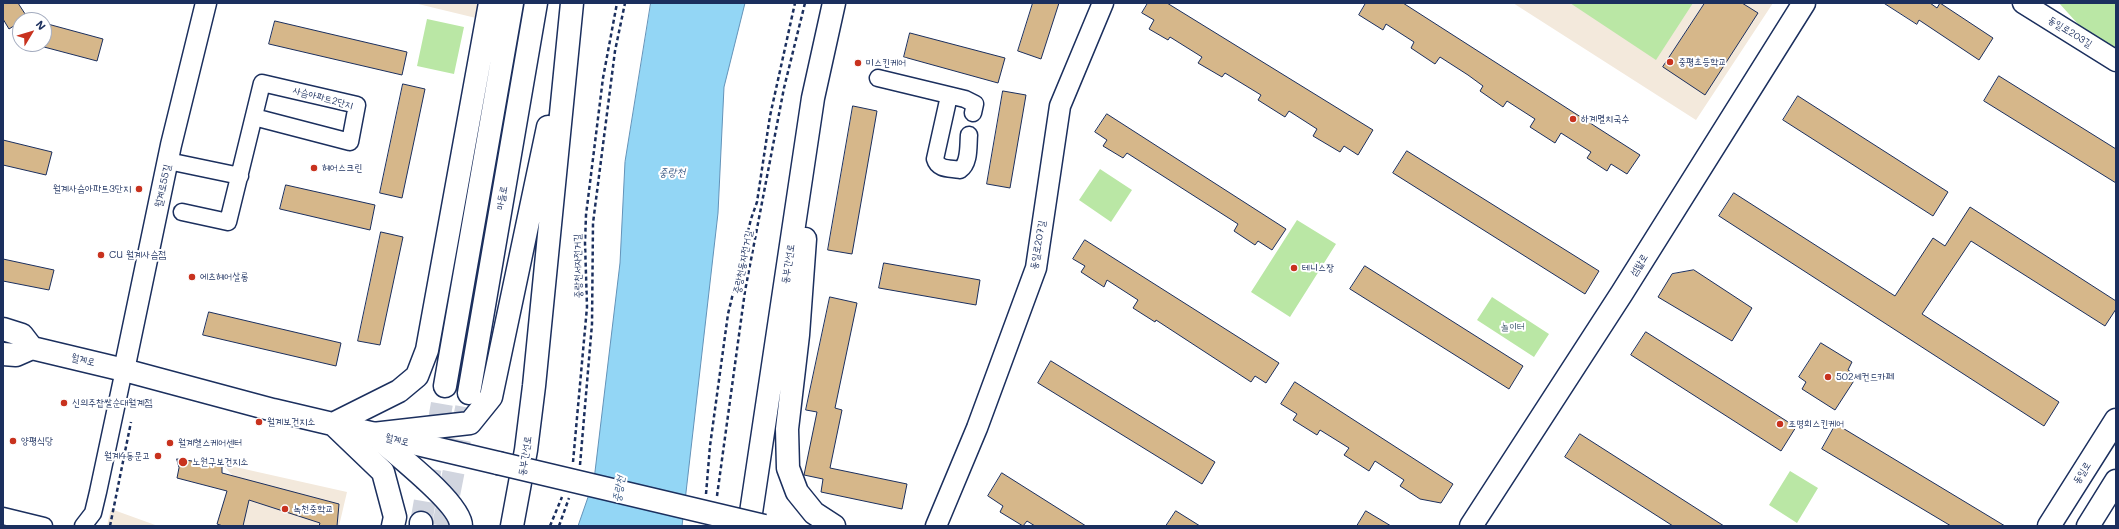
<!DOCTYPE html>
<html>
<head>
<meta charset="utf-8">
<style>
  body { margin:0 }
  #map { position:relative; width:2119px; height:529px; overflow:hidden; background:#fff; font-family:Mali,sans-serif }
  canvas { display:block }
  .frame { position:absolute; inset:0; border:4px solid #1b2f5e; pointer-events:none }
  .north { position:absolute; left:12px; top:12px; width:40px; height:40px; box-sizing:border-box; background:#fff; border:1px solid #a4acbf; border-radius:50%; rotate:52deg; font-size:11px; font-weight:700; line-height:16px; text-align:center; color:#1b2f5e }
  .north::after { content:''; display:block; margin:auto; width:14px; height:18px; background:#c8321e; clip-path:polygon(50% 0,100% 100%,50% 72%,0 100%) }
</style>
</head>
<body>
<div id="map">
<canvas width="2119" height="529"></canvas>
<div class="frame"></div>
<div class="north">N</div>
</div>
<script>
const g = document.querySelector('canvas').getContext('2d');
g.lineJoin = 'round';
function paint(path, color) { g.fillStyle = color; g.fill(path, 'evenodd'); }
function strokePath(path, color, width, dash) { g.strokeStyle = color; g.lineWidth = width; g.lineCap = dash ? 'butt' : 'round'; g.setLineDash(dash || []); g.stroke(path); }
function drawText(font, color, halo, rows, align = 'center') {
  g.font = font + ' Mali,"Poor Story",sans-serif'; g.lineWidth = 4; g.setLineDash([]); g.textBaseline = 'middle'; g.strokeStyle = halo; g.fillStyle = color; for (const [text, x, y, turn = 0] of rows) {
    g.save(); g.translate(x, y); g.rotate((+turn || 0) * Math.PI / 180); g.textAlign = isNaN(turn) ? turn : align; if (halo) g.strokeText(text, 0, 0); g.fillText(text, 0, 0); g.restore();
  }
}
paint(new Path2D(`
  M414 3H479L476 18Z
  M1513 3H1773L1696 120Z
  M222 464 347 492 339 526H225L232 475Z
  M111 509 158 526H107Z`), '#f3e9dc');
paint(new Path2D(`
  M1570 3H1693L1656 60Z
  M2059 3H2116V53L2086 33Z
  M427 19 464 27 454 74 417 66Z
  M1100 169 1132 190 1111 222 1079 200Z
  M1297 220 1336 244 1290 317 1251 292Z
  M1492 297 1549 334 1534 357 1477 320Z
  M1790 471 1818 488 1797 523 1769 505Z`), '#bae7a5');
const water = new Path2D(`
  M651 3H745L724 87 718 213 685 501 682 526H578L594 480 620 263 625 162Z`);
paint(water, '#93d6f5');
strokePath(water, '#6393b9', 1);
const building = new Path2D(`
  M3 3H18L29 20H20V22L9 29 3 19Z
  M1033 3H1059L1041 59 1018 51Z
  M1148 3H1167L1373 130 1358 155 1344 146 1340 152 1313 136 1317 129 1289 111 1285 117 1258 100 1261 95 1225 73 1222 77 1198 63 1202 57 1170 37 1168 40 1149 29 1154 20 1142 13Z
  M1366 3H1403L1640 155 1627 174 1611 164 1607 171 1587 158 1591 152 1561 133 1555 143 1530 127 1535 119 1507 101 1503 107 1480 91 1483 86 1468 75 1440 57 1435 64 1411 48 1414 42 1386 24 1383 30 1359 15Z
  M1705 3H1742L1758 13 1705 95 1663 67Z
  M1884 3H1930L1937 8 1940 3 1993 38 1979 60 1919 20 1917 24Z
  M275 21 407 52 402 75 269 44Z
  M44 23 103 39 97 61 44 47Z
  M910 33 1005 58 998 83 904 57Z
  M1999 76 2116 149V183L1984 101Z
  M403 84 425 89 402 198 380 193Z
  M1003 91 1026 95 1010 188 987 184Z
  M1798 96 1948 192 1933 216 1783 120Z
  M853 106 877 111 852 254 828 250Z
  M1107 114 1286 229 1272 250 1258 241 1255 245 1234 231 1238 224 1127 153 1123 158 1103 146 1107 140 1095 132Z
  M3 140 52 152 46 175 3 165Z
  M1407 151 1599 271 1585 294 1393 173Z
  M286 185 375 205 370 230 280 209Z
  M1734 193 1895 296 1933 238 1945 246 1970 207 2116 301V309L2105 326 1971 241 1922 314 2059 402 2044 426 1719 216Z
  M381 232 403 237 380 345 358 341Z
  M1085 240 1279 363 1266 383 1255 376 1251 382 1156 320 1155 322 1133 308 1138 300 1107 280 1104 287 1081 272 1085 266 1073 259Z
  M3 259 54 270 49 290 3 281Z
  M884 263 980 280 976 305 879 288Z
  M1365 266 1523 366 1509 389 1350 289Z
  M1694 270 1752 308 1732 341 1658 297 1672 274Z
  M830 297 857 303 835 408 842 410 830 468 907 484 902 509 821 492 823 479 804 475 817 412 806 410Z
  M209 312 341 343 336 366 203 335Z
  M1646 332 1796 427 1781 451 1631 355Z
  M1821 343 1852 362 1848 370 1857 376 1835 410 1802 389 1806 382 1799 377Z
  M1051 361 1215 462 1202 484 1038 383Z
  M1295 382 1453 484 1441 503 1420 499 1400 486 1404 480 1375 461 1369 471 1344 455 1349 448 1320 430 1317 435 1293 420 1297 414 1281 404Z
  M1836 424 2005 526H1951L1822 449Z
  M1580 434 1724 526H1673L1565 457Z
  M177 459 222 465V473L339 504 337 526H319L320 523 249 500 243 526H223L217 524 227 491 177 478 179 468Z
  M1002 473 1086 526H1035L1027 521 1023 526 1000 512 1003 506 988 496Z
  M1176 511 1200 526H1166Z
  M1366 511 1391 526H1357Z`);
paint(building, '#d6b78a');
strokePath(building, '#1b2f5e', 1);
strokePath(new Path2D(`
  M421 523 445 386
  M443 526 469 393`), '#d1d5df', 22, [22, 11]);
const minor = new Path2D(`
  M878 78 965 99 975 104 973 113
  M949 96 935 159C938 170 950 168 960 170 970 163 968 146 969 135
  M168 161 240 176
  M182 212 228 222 262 83 357 105 350 142 254 117
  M3 516 44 526
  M83 526 93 513 98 492 124 370`);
const tertiary = new Path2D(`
  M2023 3 2116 61
  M124 370 171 145 206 3
  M936 526 977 428 1036 268 1060 106 1103 3`);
const secondary = new Path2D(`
  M3 329 22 335 32 348
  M3 354 16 355 32 348 124 370 273 410 498 463
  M445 386 512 3
  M469 393 536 3
  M333 424 399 391 417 376 427 350 490 3
  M334 425 383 472 395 517 393 526
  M421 526V523
  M1471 526 1622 293 1804 3`);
const primary = new Path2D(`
  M2049 526 2116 420
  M2088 526 2116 481`);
const trunk = new Path2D(`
  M805 239 798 335 787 429 788 468 797 492 814 513 834 526
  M373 434 470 423 491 397 548 127
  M373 434C392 451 461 503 461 526
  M512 526 526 450 534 386 572 3
  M749 526 813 98 834 3`);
strokePath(minor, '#1b2f5e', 19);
strokePath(tertiary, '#1b2f5e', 23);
strokePath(secondary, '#1b2f5e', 25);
strokePath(primary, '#1b2f5e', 25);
strokePath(trunk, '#1b2f5e', 25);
strokePath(new Path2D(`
  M573 462 587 307 585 243 586 215 603 78 617 3
  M580 465 592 324 593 223 615 51 625 3
  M706 494 710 446 728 314 751 219 757 202 770 116 795 3
  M717 496 745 291 784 88 805 3
  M110 526 131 422
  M550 526 562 497
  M559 526 569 498`), '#1b2f5e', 2.5, [4, 3]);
strokePath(minor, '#fff', 16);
strokePath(tertiary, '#fff', 20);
strokePath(secondary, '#fff', 22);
strokePath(primary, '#fff', 22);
strokePath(trunk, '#fff', 22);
const secondaryBridge = new Path2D(`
  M498 463 764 526`);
strokePath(secondaryBridge, '#1b2f5e', 25, []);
strokePath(secondaryBridge, '#fff', 22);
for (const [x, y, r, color] of [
  [1670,62,4,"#c8321e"],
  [858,63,4,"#c8321e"],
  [1573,119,4,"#c8321e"],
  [314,168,4,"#c8321e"],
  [139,189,4,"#c8321e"],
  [101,255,4,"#c8321e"],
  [1294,268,4,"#c8321e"],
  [192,277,4,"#c8321e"],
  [1828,377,4,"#c8321e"],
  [64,403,4,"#c8321e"],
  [259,422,4,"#c8321e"],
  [1780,424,4,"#c8321e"],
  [13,441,4,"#c8321e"],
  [170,443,4,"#c8321e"],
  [158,456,4,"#c8321e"],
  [183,462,5,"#c8321e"],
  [285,509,4,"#c8321e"]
]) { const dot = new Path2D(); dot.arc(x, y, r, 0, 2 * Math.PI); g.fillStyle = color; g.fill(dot); strokePath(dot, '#fff', 1.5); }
drawText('10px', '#1b2f5e', '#fff', [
  ["동일로203길",2070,32,32],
  ["사슴아파트2단지",323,98,15],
  ["월계로55길",163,186,-78],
  ["마들로",502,198,-80],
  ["동일로207길",1038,245,-80],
  ["중랑천동자전거길",743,262,-79],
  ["동부간선로",788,264,-81],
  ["섬밭로",1639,265,-58],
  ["중랑천서자전거길",578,266,-91],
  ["월계로",83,360,13],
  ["월계로",397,440,13],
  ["동부간선로",525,456,-81],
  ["동일로",2082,473,-58]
]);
drawText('10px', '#1b2f5e', '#fff', [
  ["중평초등학교",1678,62],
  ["미스킨케어",866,63],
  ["하계멸치국수",1581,119],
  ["헤어스크린",322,168],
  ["월계사슴아파트3단지",131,189,"right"],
  ["CU 월계사슴점",109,255],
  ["테니스장",1302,268],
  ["에츠헤어살롱",200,277],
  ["502세컨드카페",1836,377],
  ["신의주찹쌀순대월계점",72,403],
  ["월계보건지소",267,422],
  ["조명희스킨케어",1788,424],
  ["양평식당",21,441],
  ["월계헬스케어센터",178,443],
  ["월계4동문고",150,456,"right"],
  ["노원구보건지소",192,462],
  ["녹천중학교",293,509]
], 'left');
drawText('10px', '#435d70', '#fff', [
  ["놀이터",1513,327]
]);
drawText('italic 11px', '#395984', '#fff', [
  ["중랑천",672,173],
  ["중랑천",619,489,-80]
]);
</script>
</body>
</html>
